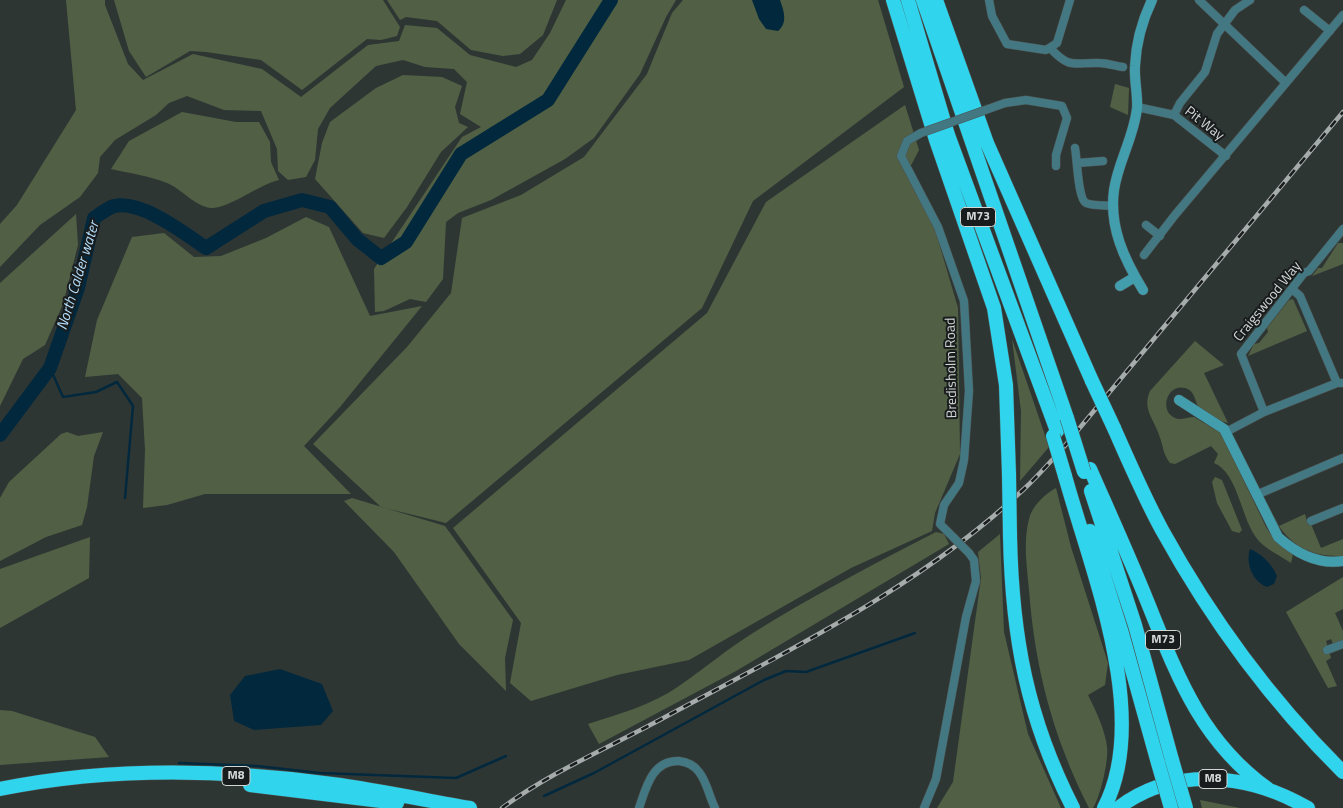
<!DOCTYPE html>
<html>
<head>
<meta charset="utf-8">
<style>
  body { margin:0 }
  canvas { display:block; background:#2e3634 }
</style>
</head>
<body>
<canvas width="1343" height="808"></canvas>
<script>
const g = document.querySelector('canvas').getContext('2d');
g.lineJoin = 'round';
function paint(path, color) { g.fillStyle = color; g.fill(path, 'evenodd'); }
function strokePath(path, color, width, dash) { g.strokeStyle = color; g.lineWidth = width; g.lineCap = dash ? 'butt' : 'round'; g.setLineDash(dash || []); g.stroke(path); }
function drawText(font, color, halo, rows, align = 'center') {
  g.font = font + ' "Titillium Web",sans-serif'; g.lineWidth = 4; g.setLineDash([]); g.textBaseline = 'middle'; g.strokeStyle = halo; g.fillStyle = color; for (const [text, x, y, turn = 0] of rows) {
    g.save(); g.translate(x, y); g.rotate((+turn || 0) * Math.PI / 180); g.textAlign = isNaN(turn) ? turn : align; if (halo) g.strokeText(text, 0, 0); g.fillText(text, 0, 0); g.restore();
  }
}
paint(new Path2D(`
  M66 0H105V5L128 64 143 80 193 54 262 69 301 97 368 45 399 41 405 25 437 28 470 55 516 67 532 60 550 33 566 0H676L666 17 640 74 594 138 565 159 491 200 458 213 446 222 443 279 426 302 410 299 384 311 375 312 374 269 462 137 481 127 460 114 467 82 454 69 425 67 403 60 376 66 330 108 318 129 315 160 306 177 288 180 278 171 277 149 261 111 224 110 187 96 169 103 156 115 115 140 100 157 98 173 80 197 40 225 0 267V224L17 205 76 110Z
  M114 0H383L400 27 397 36 381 40 367 39 302 90 261 60 206 52 190 51 146 77 129 51Z
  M387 0H557L543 35 520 54 503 56 471 50 437 21 406 17 400 20Z
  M683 0H878L904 87 753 201 702 308 446 523 381 507 313 444 407 347 451 293 462 218 521 195 584 157 647 74 672 13Z
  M403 75 442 77 462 86 455 107 459 123 468 127 441 152 407 207 384 238 363 233 315 179 322 143 330 122 376 88Z
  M1115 84 1129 88 1128 115 1110 107Z
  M905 105 919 150 907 173 934 226 958 308 960 454 935 513 932 531 851 568 689 660 617 675 531 701 510 683 521 623 453 528 707 313 766 202Z
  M182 112 236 122H259L270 142 271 162 279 180C260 184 228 209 211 208 194 206 182 189 167 183 150 176 129 173 111 169L129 141Z
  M76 214 78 245 63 304 45 345 23 359 0 406V283Z
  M306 217 329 227 370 316 422 306 340 407 304 446 351 494H205L167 505 143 508 145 450 142 398 118 374 85 377 97 320 132 237 164 233 194 257 221 256 266 238Z
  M1338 243H1343V264L1307 278 1312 276 1318 268H1322Z
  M1293 299 1307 331 1248 356 1254 344 1259 343 1268 332 1267 328 1289 300Z
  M1012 339 1049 447 1020 481 1021 411Z
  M1195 341 1224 365 1204 373 1228 423C1219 421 1203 414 1198 406 1194 399 1195 391 1185 388 1165 383 1158 416 1179 419 1185 419 1189 417 1194 417L1221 433 1266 527 1275 541 1293 554 1291 563C1281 556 1267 550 1259 541 1241 522 1239 473 1214 463L1218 454 1211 446 1175 464 1170 463C1162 452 1164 447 1159 435 1154 419 1142 409 1150 391Z
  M67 432 78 436 103 432 94 456 87 507 82 525 46 537 0 561V498L9 482 61 434Z
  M1215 477 1222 480 1242 530 1239 533 1232 531 1217 503 1212 482Z
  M1056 488 1071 547 1108 663 1105 685 1088 695C1096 711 1105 730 1107 747 1109 760 1100 798 1093 808H1089C1053 737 1035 669 1029 590 1027 567 1023 542 1029 519 1032 506 1045 494 1056 488Z
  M352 498 445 526 513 620 505 658 506 691 459 644 394 552 344 501Z
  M1267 503 1279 526 1305 514 1308 525 1311 524 1321 548 1343 539V556C1300 557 1285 539 1265 504Z
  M936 532 944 534 949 544 736 671 599 744 588 724C619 714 652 705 679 686 704 669 727 649 753 633 812 596 874 564 936 532Z
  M1000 534 1004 632 1028 734 1061 808H937L953 782 981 578 978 552Z
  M90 537 89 578 0 628V569Z
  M1343 577V609L1335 613 1343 631V640L1333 644 1331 639 1326 641 1331 658 1326 661 1337 686 1328 688 1286 612Z
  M0 710 12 711 95 737 109 757 0 765Z
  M1200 800 1240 808H1202Z`), '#516044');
paint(new Path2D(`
  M752 0H780C784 11 788 23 778 31L766 29 759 19Z
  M1250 549C1262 554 1272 564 1277 576L1274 584 1267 587C1253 582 1245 563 1250 549Z
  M280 669 322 684 333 711 321 725 254 730 234 721 230 695 245 676Z`), '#02283d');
strokePath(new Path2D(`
  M50 368 63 397 96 392 117 382 133 406 125 498
  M179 763 257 766 320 773 456 778 506 756
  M544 796 594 773 764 680 786 671 806 672 915 633`), '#02283d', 2.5);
strokePath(new Path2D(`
  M0 435 50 368 78 288 94 218C100 214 108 208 114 206 142 200 184 233 206 248L264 211 302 200 330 207 357 239 381 258 406 242 461 154 548 100 611 0`), '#02283d', 14);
const street = new Path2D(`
  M989 0 992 16 1007 44 1046 50 1057 43 1070 0
  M1199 0 1286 83
  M1304 10 1330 31
  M1051 49C1071 70 1074 62 1099 63 1107 63 1115 66 1123 67
  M1005 103 1026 100 1062 106 1067 118 1056 155V166
  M1137 107 1174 115 1226 156
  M1174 115 1180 103 1205 72 1217 34 1235 10 1250 0
  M921 133 907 141 901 156 938 227 964 301 969 391 964 460 959 483 944 505 940 524 954 538
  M1075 148C1077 158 1078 199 1086 203 1092 206 1106 205 1114 206
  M1078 163 1103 161
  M1146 225 1160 236
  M1144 255 1175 215 1343 15
  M1292 289 1300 296 1337 383
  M1264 412 1337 383H1343
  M1226 432 1264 412 1241 354 1304 273 1309 271 1343 229
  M1256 495 1343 458
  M1311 521 1343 508
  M1327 650 1343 644
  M639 808C646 788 652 760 679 761 687 762 694 765 699 772 707 782 709 796 715 808
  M924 808 936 779 966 617 976 581 974 560 969 553`);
const secondary = new Path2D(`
  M1120 286 1135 277
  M1143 290C1124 259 1109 227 1114 190 1118 162 1134 137 1137 108 1138 95 1134 80 1135 66 1136 43 1142 21 1152 0
  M1179 400 1224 429 1278 537C1296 553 1318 565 1343 561`);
const highway = new Path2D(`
  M893 0 936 140 994 308 1006 385 1009 475
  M908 0 948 135 1057 431
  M923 0 1067 418
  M936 0 987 143 1092 381
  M1114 428C1129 462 1144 497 1162 530 1211 619 1271 701 1343 772
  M1090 469C1108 510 1126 550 1143 591 1175 669 1197 738 1268 789
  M1065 476C1091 570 1152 716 1104 808
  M1091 491 1135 625 1172 760
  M1090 531 1121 630 1158 763
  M1010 536C1012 637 1027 718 1073 808
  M250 785 397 803
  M0 789C108 767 223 769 332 784 378 790 424 800 470 808
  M1118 808C1175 765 1249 774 1308 808`);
strokePath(street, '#4c5351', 9);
strokePath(secondary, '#4c5351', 11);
strokePath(highway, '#4c5351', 15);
strokePath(street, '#437882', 8);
strokePath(secondary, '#429dad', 10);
strokePath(highway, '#31d4ed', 14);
const rail = new Path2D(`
  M502 808C548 774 603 750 654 723 781 654 917 590 1024 489 1038 476 1050 462 1063 448L1343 112`);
strokePath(rail, '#a6acab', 4.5);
strokePath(rail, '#191c1c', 2.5, [8]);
const streetBridge = new Path2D(`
  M921 133 1005 103
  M954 538 969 553`);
const highwayBridge = new Path2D(`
  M1092 381 1114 428
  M1067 418 1084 472
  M1053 436 1065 476
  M1009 475 1010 536
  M1172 760 1186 808
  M1158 763 1171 808`);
strokePath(streetBridge, '#4c5351', 9, []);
strokePath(highwayBridge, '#4c5351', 15, []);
strokePath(streetBridge, '#437882', 8);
strokePath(highwayBridge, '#31d4ed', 14);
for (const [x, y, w] of [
  [978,217,35],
  [1163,640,35],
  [236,776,28],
  [1213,779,28]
]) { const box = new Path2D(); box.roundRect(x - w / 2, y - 9.5, w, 19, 4); g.fillStyle = '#191c1c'; g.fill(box); strokePath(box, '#d2d7d6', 1); }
drawText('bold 12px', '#d2d7d6', null, [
  ["M73",978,217],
  ["M73",1163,640],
  ["M8",236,776],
  ["M8",1213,779]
]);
drawText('14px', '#d2d7d6', '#191c1c', [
  ["Pit Way",1204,124,38],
  ["Craigswood Way",1268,302,-51],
  ["Bredisholm Road",952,368,-91]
]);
drawText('italic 15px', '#b2dcf9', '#191c1c', [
  ["North Calder water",79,276,-73]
]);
</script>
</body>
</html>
